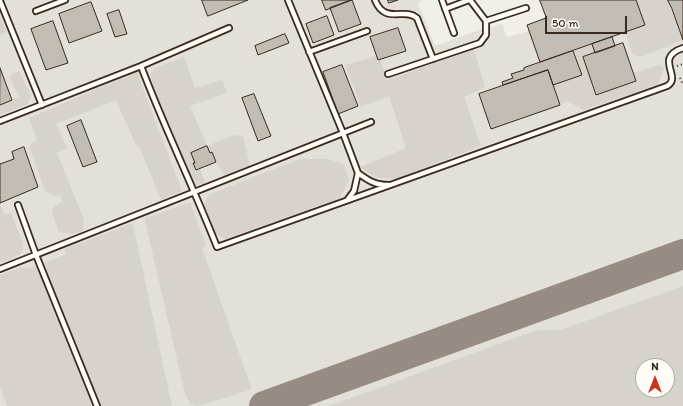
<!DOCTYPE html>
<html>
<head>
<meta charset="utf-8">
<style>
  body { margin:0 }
  #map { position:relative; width:683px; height:406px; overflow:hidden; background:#f1efea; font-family:Itim,sans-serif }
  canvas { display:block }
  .north { position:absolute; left:635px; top:358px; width:40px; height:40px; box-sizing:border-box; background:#fdfcf7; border:1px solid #afa8a0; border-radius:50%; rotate:0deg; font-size:11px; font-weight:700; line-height:16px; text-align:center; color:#3b2a1e }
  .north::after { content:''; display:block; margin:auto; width:14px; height:18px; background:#c8321e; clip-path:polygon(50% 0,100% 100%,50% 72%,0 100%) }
  .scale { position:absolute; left:545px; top:16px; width:82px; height:18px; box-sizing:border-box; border:2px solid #3b2a1e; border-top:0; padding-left:5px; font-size:12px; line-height:14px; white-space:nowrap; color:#3b2a1e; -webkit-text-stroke:3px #fdfcf7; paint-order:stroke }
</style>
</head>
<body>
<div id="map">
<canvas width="683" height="406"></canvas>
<div class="north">N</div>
<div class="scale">50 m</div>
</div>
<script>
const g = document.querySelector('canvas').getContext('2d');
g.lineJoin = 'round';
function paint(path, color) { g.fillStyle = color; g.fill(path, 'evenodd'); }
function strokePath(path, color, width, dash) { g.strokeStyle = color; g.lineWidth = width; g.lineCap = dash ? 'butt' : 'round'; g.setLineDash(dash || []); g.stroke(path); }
paint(new Path2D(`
  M0 0H423L418 3 435 46 473 32 502 24 507 37 529 31 527 25 546 18 540 0H683V406H0ZM643 366H667V390H643Z`), '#e3e0da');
paint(new Path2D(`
  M636 0H668L683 40 641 57 633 55 625 32 645 25Z
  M0 16 7 33 0 35Z
  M592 44 595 53 583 57 596 95 636 81 633 73 659 65 664 68 658 85 583 110 568 101 560 104 553 85 582 75 573 51Z
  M474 49 485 87 464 97 481 146 398 178C382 180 372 177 360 167L406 148 389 96 361 107 345 65 377 56 378 60H381L387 80Z
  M184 57 195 88 222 80 227 93 190 106 207 146 235 135 242 136 244 140 250 166 225 176 216 162 212 152 210 153 207 147 192 153 195 163 193 164 196 169 200 168 205 183 198 185 193 182 153 85 150 75 155 68Z
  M19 71 31 95 28 104 0 115V105L19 97 9 76Z
  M139 71 140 81 182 191 161 200 140 148 136 145 116 100 56 124 67 148 57 153 84 220 83 231 72 234 59 232 52 213 54 207 62 202 60 195 54 196 45 191 29 146 37 140 29 118Z
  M300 159H328L344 164 349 180 340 198 225 239 216 234 204 204 208 195Z
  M190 202 206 245 202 248 251 387 250 390 199 406C191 406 188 401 185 394L145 221V219L147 218Z
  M0 204 4 214 11 213 23 243V249L19 255 0 263Z
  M133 224 172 406H7L0 387V275L21 267 30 268 67 254 64 249 128 225Z
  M683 286V406H329L534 331 563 329ZM643 366H667V390H643Z`), '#d7d2cc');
strokePath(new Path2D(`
  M264 406 683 254`), '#968c84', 30);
const building = new Path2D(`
  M202 0H248L208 16Z
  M322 0H352L326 10Z
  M352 0 361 24 339 32 330 8Z
  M388 0H398L389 3Z
  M540 0H636L645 25 540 62 527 25 546 18Z
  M668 0H683V40L672 9Z
  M91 2 102 31 69 43 59 14Z
  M119 10 127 34 115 37 107 14Z
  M327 16 334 35 313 43 306 24Z
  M53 21 68 63 46 70 31 29Z
  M398 28 406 51 378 60 370 37Z
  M285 34 289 43 258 55 255 46Z
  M612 37 615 46 595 53 592 44Z
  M623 43 636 81 596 95 583 57Z
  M573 51 582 75 553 85 548 70 503 85 502 82 513 78 511 74 524 70V68Z
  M342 65 358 106 338 114 323 72Z
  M0 68 12 100 0 105Z
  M548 70 560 105 491 129 479 94Z
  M254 94 271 136 258 141 242 98Z
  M81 120 97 162 83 167 67 126Z
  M207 146 210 153 212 152 216 162 196 170 193 163H195L191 153Z
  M24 147 38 187 0 203V164L14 159 12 152Z`);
paint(building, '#c1bcb4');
strokePath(building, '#3b2a1e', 1);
const service = new Path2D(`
  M288 0 343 133 358 173
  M375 0C385 25 404 7 417 18L433 59
  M442 0 454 33
  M470 0 486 21 526 8
  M0 1 42 105
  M445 9 469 0
  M36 11 65 0
  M309 52 367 31
  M141 66C164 127 193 186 217 247L667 86C683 77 653 58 683 48
  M388 74 480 43 486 35V21
  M0 121 141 66 229 28
  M348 199 354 191 358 173C369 181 375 185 389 185
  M18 205 36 255 97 406
  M0 269 371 122`);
strokePath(service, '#3b2a1e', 8);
strokePath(new Path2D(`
  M677 66 683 64
  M680 78 683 85`), '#3b2a1e', 2, [1, 3]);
strokePath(service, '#fdfcf7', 4.5);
</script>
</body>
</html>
